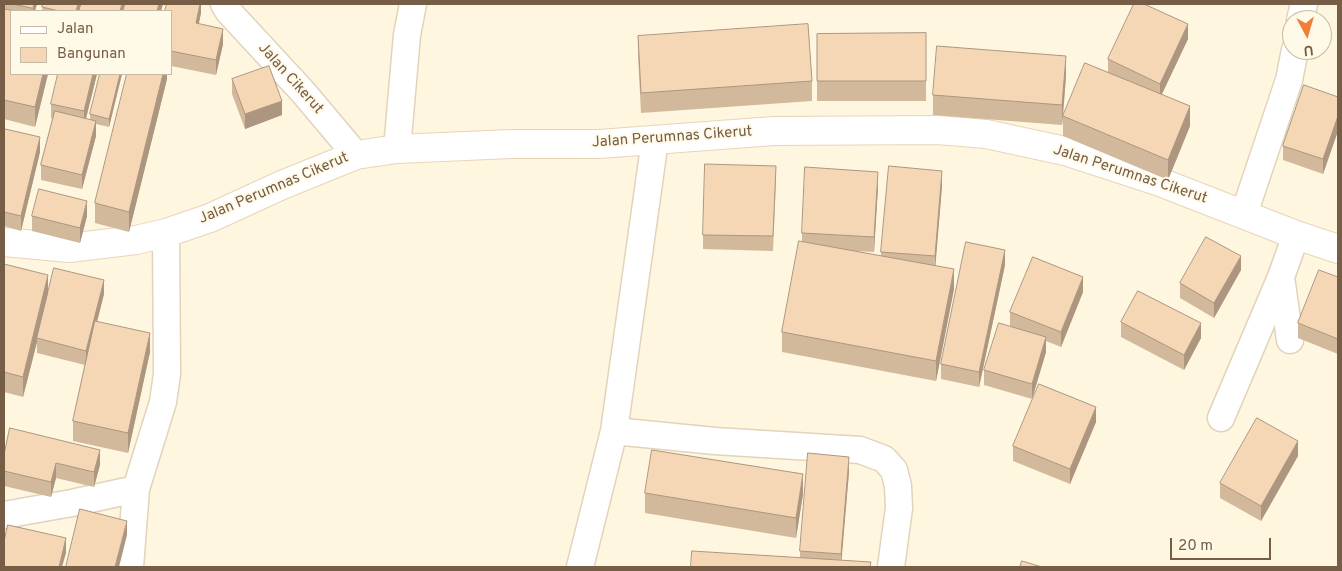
<!DOCTYPE html>
<html>
<head>
<meta charset="utf-8">
<style>
  body { margin:0 }
  #map { position:relative; width:1342px; height:571px; overflow:hidden; background:#fef6df; font-family:Overpass,sans-serif }
  canvas { display:block }
  .frame { position:absolute; inset:0; border:5px solid #765d45; pointer-events:none }
  .legend { position:absolute; left:10px; top:10px; width:162px; height:65px; box-sizing:border-box; background:#fff9e7; border:1px solid #c8bba6; margin:0; padding:6px 9px; list-style:none; font-size:15px; color:#765d45 }
  .legend li { display:flex; align-items:center; gap:10px; height:25px }
  .legend b { width:25px; border:1px solid #c8bba6 }
  .north { position:absolute; left:1282px; top:10px; width:50px; height:50px; box-sizing:border-box; background:#fff9e7; border:1px solid #c8bba6; border-radius:50%; rotate:174deg; font-size:14px; font-weight:700; line-height:20px; text-align:center; color:#765d45 }
  .north::after { content:''; display:block; margin:auto; width:18px; height:22px; background:#f27d3b; clip-path:polygon(50% 0,100% 100%,50% 72%,0 100%) }
  .scale { position:absolute; left:1170px; top:538px; width:101px; height:22px; box-sizing:border-box; border:2px solid #765d45; border-top:0; padding-left:6px; font-size:15px; line-height:18px; white-space:nowrap; color:#765d45; -webkit-text-stroke:4px #fff9e7; paint-order:stroke }
</style>
</head>
<body>
<div id="map">
<canvas width="1342" height="571"></canvas>
<div class="frame"></div>
<ul class="legend">
<li><b style="height:6px;background:#fff"></b>Jalan</li>
<li><b style="height:14px;background:#f5d7b5"></b>Bangunan</li>
</ul>
<div class="north">U</div>
<div class="scale">20 m</div>
</div>
<script>
const g = document.querySelector('canvas').getContext('2d');
g.lineJoin = 'round';
function strokePath(path, color, width, dash) { g.strokeStyle = color; g.lineWidth = width; g.lineCap = dash ? 'butt' : 'round'; g.setLineDash(dash || []); g.stroke(path); }
function paint(path, color) { g.fillStyle = color; g.fill(path, 'evenodd'); }
function drawText(font, color, halo, rows, align = 'center') {
  g.font = font + ' Overpass,sans-serif'; g.lineWidth = 4; g.setLineDash([]); g.textBaseline = 'middle'; g.strokeStyle = halo; g.fillStyle = color; for (const [text, x, y, turn = 0] of rows) {
    g.save(); g.translate(x, y); g.rotate((+turn || 0) * Math.PI / 180); g.textAlign = isNaN(turn) ? turn : align; if (halo) g.strokeText(text, 0, 0); g.fillText(text, 0, 0); g.restore();
  }
}
const street = new Path2D(`
  M224 4 229 12 303 92 356 155
  M1300 20 1304 4
  M397 149 407 35 413 4
  M1244 214 1289 80 1295 50
  M1290 340 1281 277 1296 235
  M1221 418 1281 277
  M614 431 715 441 860 450 884 459 894 470 898 486 899 508 891 567
  M4 515 72 503 136 489
  M130 567 136 489 163 402 167 374 166 233
  M580 567 614 431 655 140`);
const secondary = new Path2D(`
  M4 242 69 248 136 240 166 233 210 218 282 185 356 155 397 149 511 144H599L774 131 937 130 986 134 1065 151 1160 182 1296 235 1338 249`);
strokePath(street, '#e2d3bb', 29);
strokePath(secondary, '#e8d5b8', 30);
strokePath(street, '#fff', 26);
strokePath(secondary, '#fff', 28);
paint(new Path2D(`
  M4 4H37L35 11H11L48 74 35 127 4 119Z
  M43 4H163L161 11H42Z
  M201 4V13L198 24 223 44 216 75 171 66V11Z
  M926 33V101H817V34Z
  M638 36 812 81V101L641 113 638 56Z
  M1188 39 1162 94 1190 126 1168 180 1063 136V117L1062 125 933 115V95L1066 76 1063 116 1108 72V59Z
  M97 74 86 119H90V114L122 74 109 127 96 124V136L82 189 41 180V165L53 119 51 118V104Z
  M167 74V79L129 232 95 223V203Z
  M232 79 282 115 245 129 232 94Z
  M1338 97V131L1323 174 1283 160V146Z
  M4 135 40 152 21 231 4 226Z
  M776 180 773 251 703 249V235Z
  M942 186 935 266 954 289 936 381 782 352V332L802 241V233L878 187 874 252 855 251 881 256V252Z
  M32 216H87L80 243 32 231Z
  M4 264 48 292 104 294 97 322 150 352 128 453 73 441V421L85 365 37 353V342L23 397 4 392Z
  M1005 265 979 387 941 379V364Z
  M1241 270 1214 318 1180 298V283Z
  M1338 277V354L1298 338V323Z
  M1083 292 1061 347 1046 341V352L1032 399 984 385V370L1010 326V312Z
  M1121 322 1201 338 1184 370 1121 337Z
  M1096 422 1070 484 1013 461V446Z
  M4 455 100 465 94 487 56 478 51 497 4 486Z
  M1298 456 1261 521 1220 498V483Z
  M849 472 841 560 800 558V551Z
  M645 493 803 494 796 538 645 513Z`), '#d3b99c');
paint(new Path2D(`
  M34 4H37L35 11H33Z
  M78 4H82L80 11H76Z
  M122 4H125L124 11H120Z
  M159 4H163L161 11H157Z
  M200 4H201V13L196 38V23Z
  M1188 24V39L1160 98V84Z
  M223 29V44L216 75V60Z
  M1066 56V76L1062 125V105Z
  M43 74H48L35 127V107Z
  M93 74H97L84 126V111Z
  M120 74H122L109 127V119Z
  M163 74H167V79L129 232V212Z
  M282 101V115L245 129V114Z
  M1190 106V126L1168 180V160Z
  M1338 116V131L1323 174V159Z
  M96 121V136L82 189V175Z
  M40 137V152L21 231V216Z
  M942 171V186L935 271V256Z
  M878 172V187L874 252V237Z
  M87 201V216L80 243V228Z
  M1005 250V265L979 387V372Z
  M1241 256V270L1214 318V303Z
  M954 269V289L936 381V361Z
  M48 275V295L37 338V342L23 397V377Z
  M1083 277V292L1061 347V332Z
  M104 280V294L86 365V351Z
  M1201 323V338L1184 370V355Z
  M150 333V352L128 453V433Z
  M1046 337V352L1032 399V384Z
  M1096 407V422L1070 484V469Z
  M1298 441V456L1261 521V506Z
  M100 450V465L94 487V472Z
  M849 457V472L841 567V554Z
  M56 463V478L51 497V482Z
  M803 474V494L796 538V518Z
  M127 521V535L119 567H115Z
  M66 538V553L62 567H59Z`), '#ac967f');
const building = new Path2D(`
  M13 4H34L33 8Z
  M43 4H78L76 11H59L42 7Z
  M81 4H122L120 11H79Z
  M125 4H159L157 11H123Z
  M167 4H200L196 23 223 29 216 60 171 51V11H165Z
  M1134 4H1144L1188 24 1160 84 1108 59Z
  M4 9 15 11H11V74H43L35 107 4 100Z
  M808 24 812 81 641 93 638 36Z
  M926 33V81H817V34Z
  M937 46 1066 56 1062 105 933 95Z
  M1085 63 1190 106 1168 160 1063 116Z
  M269 66 282 101 245 114 232 79Z
  M58 74H93L84 111 51 104Z
  M100 74H120L109 119 90 114Z
  M127 74H163L129 212 95 203Z
  M1304 85 1338 97V116L1323 159 1283 146Z
  M55 111 96 121 82 175 41 165Z
  M5 129 40 137 21 216 4 212V135Z
  M705 164 776 166 773 236 703 235Z
  M889 166 942 171 935 256 881 252Z
  M805 167 878 172 874 237 802 233Z
  M39 189 87 201 80 228 32 216Z
  M1206 237 1241 256 1214 303 1180 283Z
  M799 241 954 269 936 361 782 332Z
  M966 242 1005 250 979 372 941 364Z
  M1033 257 1083 277 1061 332 1010 312Z
  M4 264 48 275 23 377 4 372Z
  M54 268 104 280 86 351 37 338Z
  M1319 270 1338 277V339L1298 323Z
  M1138 291 1201 323 1184 355 1121 322Z
  M95 321 150 333 128 433 73 421Z
  M999 323 1046 337 1032 384 984 370Z
  M1039 384 1096 407 1070 469 1013 446Z
  M1257 418 1298 441 1261 506 1220 483Z
  M10 428 100 450 94 472 56 463 51 482 4 471V455Z
  M652 450 803 474 796 518 645 493Z
  M808 453 849 457 841 554 800 551Z
  M80 509 127 521 115 567H66Z
  M8 525 66 538 59 567H4V542Z
  M692 551 871 562 870 567H691Z
  M1022 561 1042 567H1020Z`);
paint(building, '#f5d7b5');
strokePath(building, '#ac967f', 1);
drawText('15px', '#765d45', '#fff9e7', [
  ["Jalan Cikerut",290,79,48],
  ["Jalan Perumnas Cikerut",672,138,-4],
  ["Jalan Perumnas Cikerut",1130,175,18],
  ["Jalan Perumnas Cikerut",274,189,-23]
]);
</script>
</body>
</html>
